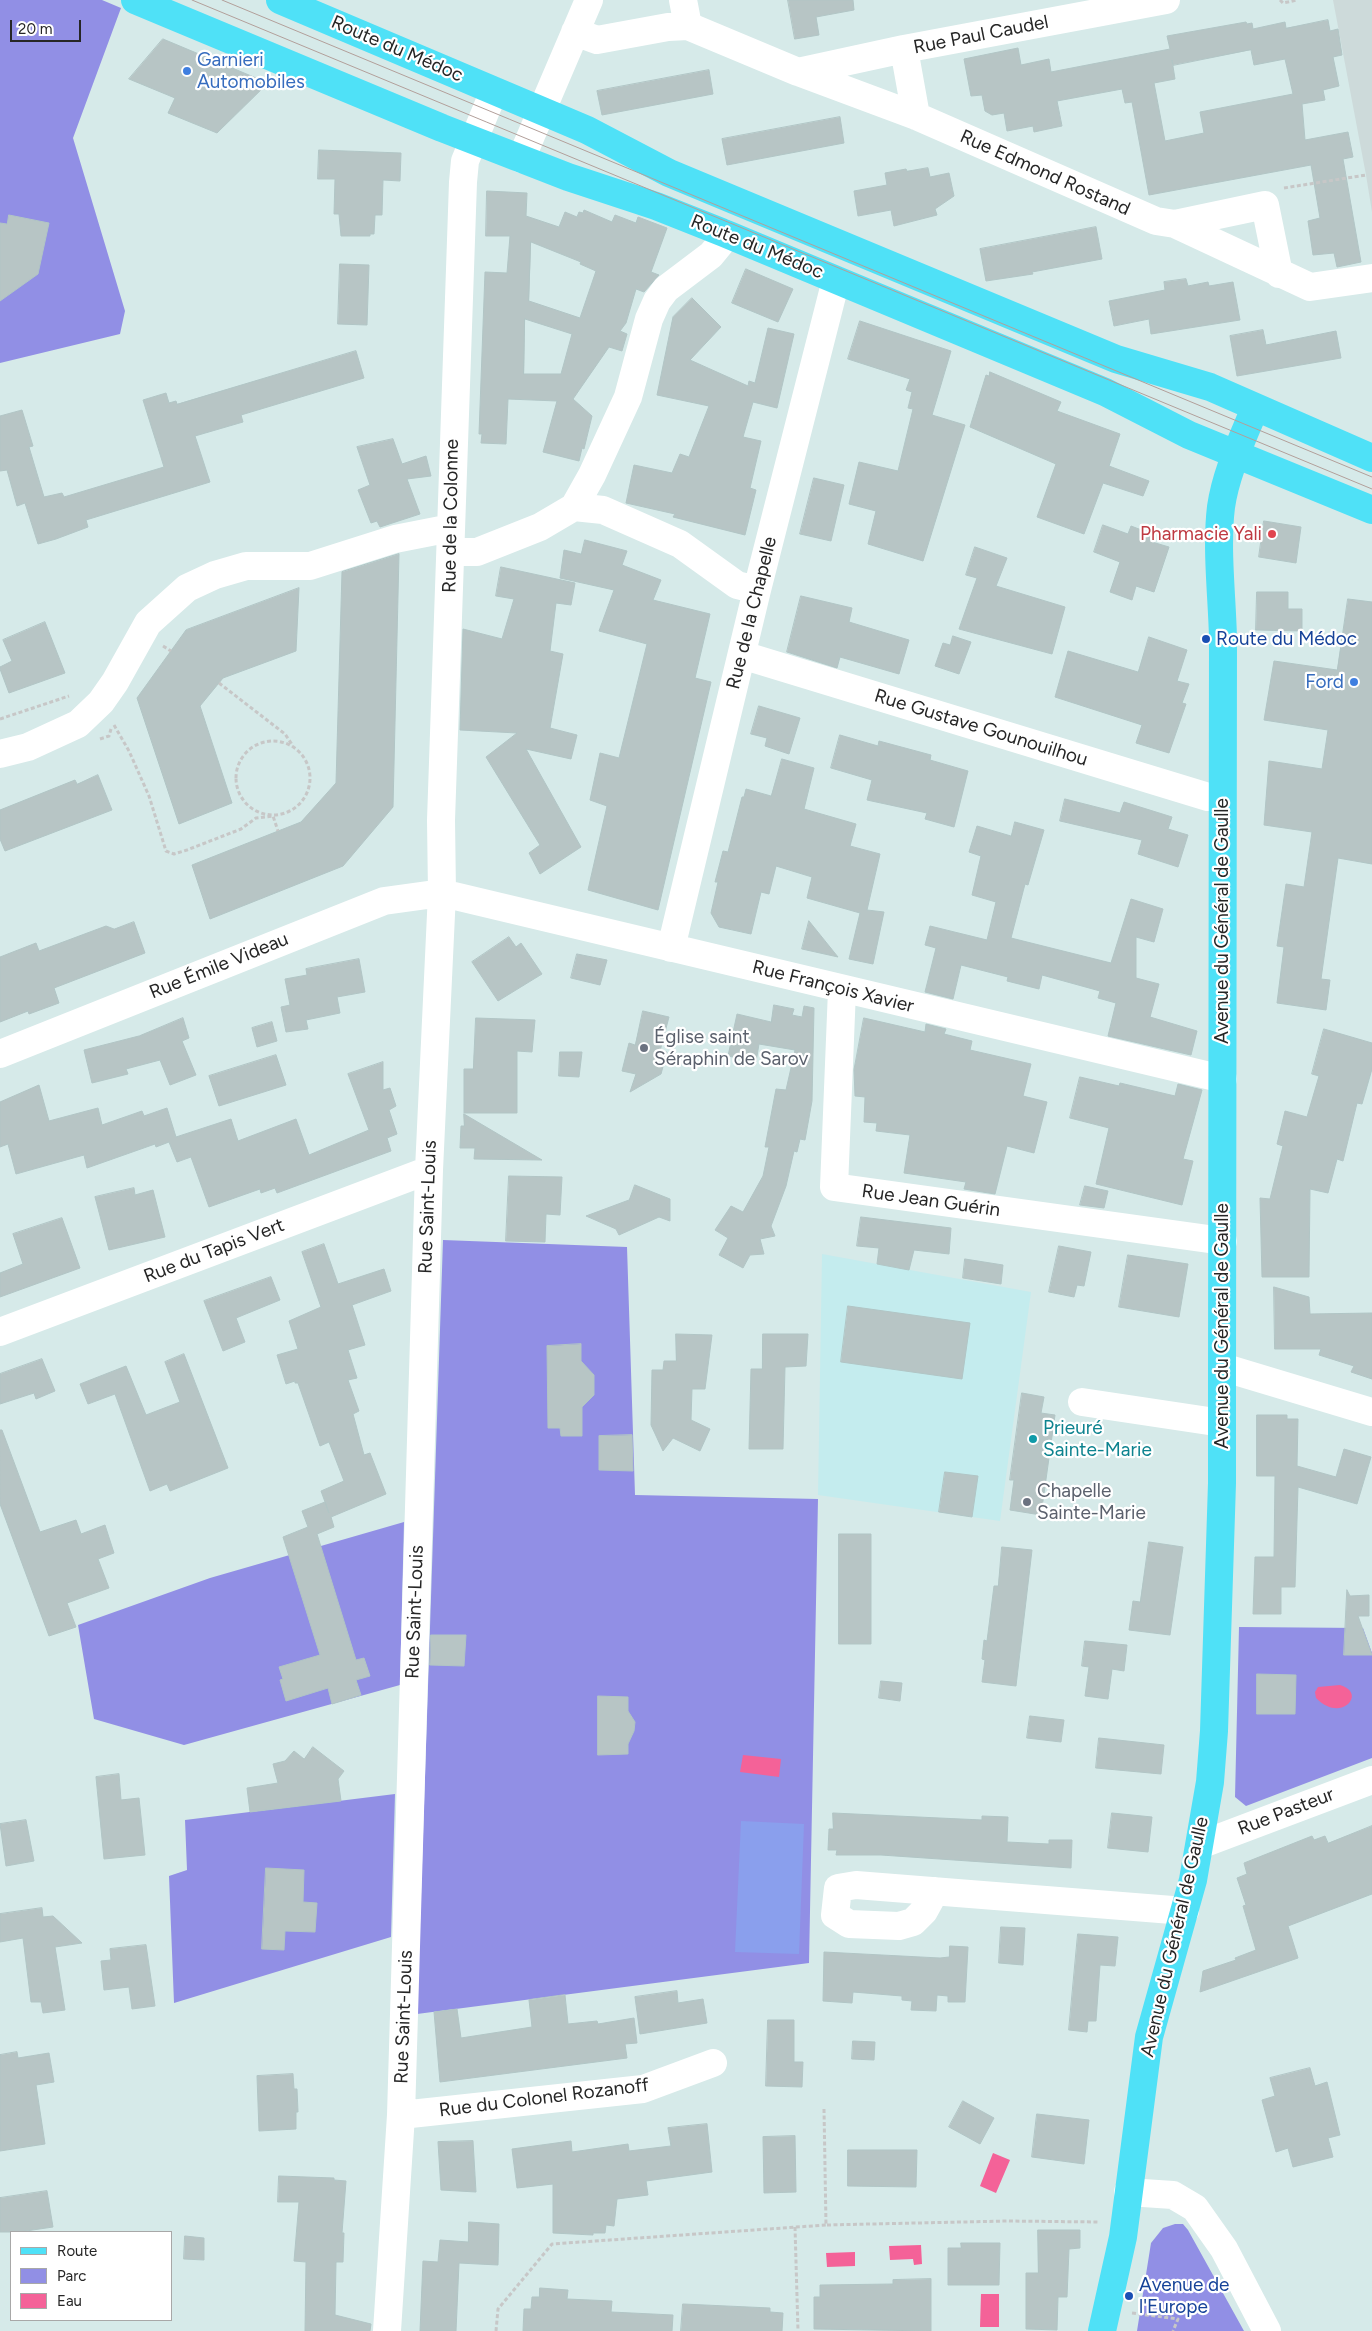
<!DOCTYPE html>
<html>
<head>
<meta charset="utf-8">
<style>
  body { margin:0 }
  #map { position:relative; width:1372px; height:2331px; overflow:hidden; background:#d6eae9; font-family:Figtree,sans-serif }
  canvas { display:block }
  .legend { position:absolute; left:10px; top:2231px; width:162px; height:90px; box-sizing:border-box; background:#fff; border:1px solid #a8a8a8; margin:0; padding:6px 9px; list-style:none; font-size:15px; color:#262626 }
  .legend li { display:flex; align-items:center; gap:10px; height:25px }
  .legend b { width:25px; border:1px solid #a8a8a8 }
  .scale { position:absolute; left:10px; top:20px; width:71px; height:22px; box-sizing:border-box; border:2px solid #262626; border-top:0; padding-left:6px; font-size:15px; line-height:18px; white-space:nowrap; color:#262626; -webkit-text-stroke:4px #fff; paint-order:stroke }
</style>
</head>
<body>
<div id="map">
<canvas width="1372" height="2331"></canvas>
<ul class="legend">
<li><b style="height:6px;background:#4fe1f7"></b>Route</li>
<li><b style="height:14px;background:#918fe5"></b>Parc</li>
<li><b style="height:14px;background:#f46298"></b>Eau</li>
</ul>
<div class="scale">20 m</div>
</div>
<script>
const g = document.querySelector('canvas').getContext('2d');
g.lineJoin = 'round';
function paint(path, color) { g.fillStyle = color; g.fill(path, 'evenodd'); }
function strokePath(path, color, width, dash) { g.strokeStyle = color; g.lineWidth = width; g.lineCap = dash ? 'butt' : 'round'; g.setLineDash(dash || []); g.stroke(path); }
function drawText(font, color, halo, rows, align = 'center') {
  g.font = font + ' Figtree,sans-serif'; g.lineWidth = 4.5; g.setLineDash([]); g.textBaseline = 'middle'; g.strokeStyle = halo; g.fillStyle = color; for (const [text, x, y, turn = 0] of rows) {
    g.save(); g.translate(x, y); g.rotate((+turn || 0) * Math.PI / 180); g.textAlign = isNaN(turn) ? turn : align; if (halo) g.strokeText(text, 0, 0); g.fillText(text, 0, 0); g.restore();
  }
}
paint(new Path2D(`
  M822 1254 1031 1292 1000 1521 818 1495Z`), '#c4ecee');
paint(new Path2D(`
  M0 0H102L121 8 73 138 125 311 120 334 0 363Z
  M443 1240 627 1247 635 1495 818 1499 809 1963 417 2014Z
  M404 1522 400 1685 184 1745 94 1719 78 1625 210 1578Z
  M1239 1627 1363 1628 1372 1653V1758L1246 1806 1235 1797Z
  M395 1794 391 1937 174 2003 169 1876 187 1870 185 1820Z
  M1175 2224H1183L1188 2230 1244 2331H1137L1151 2243 1163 2228Z`), '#918fe5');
paint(new Path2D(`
  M741 1821 804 1824 799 1954 735 1952Z`), '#8a9fed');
paint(new Path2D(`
  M1333 0H1372V212L1366 175Z`), '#cddada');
paint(new Path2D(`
  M1340 1685C1368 1693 1341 1724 1316 1698L1315 1692 1318 1687Z
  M743 1755 781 1759 779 1777 740 1772Z
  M993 2153 1010 2160 996 2193 980 2186Z
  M921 2245 922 2264 914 2265 913 2259 890 2260 889 2246Z
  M855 2252V2266L827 2267 826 2253Z
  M981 2294H999V2327H980Z`), '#f46298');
const building = new Path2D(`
  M788 0H853L854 10 816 17 819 35 795 39Z
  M1328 20 1330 31 1338 29 1342 55 1333 57 1339 86 1323 90 1325 100 1302 104 1305 140 1348 132 1353 157 1343 159 1361 262 1337 267 1334 253 1313 255 1308 221 1320 218 1311 165 1149 195 1132 102 1125 103 1122 89 1057 101 1062 126 1034 132 1033 126 1007 131 1004 113 992 115 985 111 982 95 971 96 964 59 1018 48 1021 65 1049 59 1051 72 1170 49 1167 36 1246 22 1247 24 1252 23 1253 29 1285 22 1286 28ZM1251 50 1254 65 1285 59 1293 94 1200 112 1204 133 1165 141 1154 83 1175 79 1172 60 1173 65Z
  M163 39 268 83 217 133 168 113 175 98 129 79Z
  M709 70 713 94 602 115 597 91Z
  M840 117 844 143 727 165 722 139Z
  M319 150 401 153 400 181 383 180 382 215H375L374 234H370V236H341L339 214H334L335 179H318Z
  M928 168 930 177 949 173 954 196 935 209 937 215 894 226 891 210 858 216 854 191 887 185 885 173 906 169 907 171Z
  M487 191 527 193 526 216 559 227 565 212 577 217 579 212 583 213 584 210 612 222 615 215 636 223 638 217 667 228 651 272 659 275 644 292 636 289 626 323 620 331 627 334 622 351 609 347 573 399 592 416 584 449 582 448 579 461 543 452 557 401 508 399 506 444 481 443 482 434H479L485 272 507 273 510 236H486ZM531 242 581 262 580 264 596 271 580 318 529 301ZM525 319 572 334 561 374H524Z
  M9 215 49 223 38 274 0 301V223L7 224Z
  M1096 227 1102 259 1032 272 1033 274 986 281 980 249Z
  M340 264 369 265 367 325 338 324Z
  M746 269 793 289 778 322 732 303Z
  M1186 279 1188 286 1208 282 1209 286 1233 282 1240 320 1151 334 1149 319 1114 326 1109 301 1165 290 1164 282Z
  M692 298 721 327 690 360 748 386 749 381 755 383 768 328 794 334 777 408 753 402 743 437 761 441 750 488 756 490 745 535 673 517 675 514 626 503 634 465 672 473 680 454 689 457 709 406 657 395 673 317Z
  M860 321 951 351 932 415 965 425 923 561 868 544 876 511 849 504 859 462 898 471 913 409 908 408 912 392 906 390 910 379 848 359Z
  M1263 330 1266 345 1336 331 1341 358 1237 376 1230 336Z
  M356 351 364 378 241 415 243 422 195 436 210 482 86 520 88 527 56 539 38 544 25 503 17 506 7 470 0 471V416L22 410 33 446 29 447 44 497 62 493 64 497 164 467 143 400 166 393 169 403 176 401 177 404Z
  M990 372 1061 402 1057 411 1120 434 1109 466 1149 481 1143 496 1103 483 1084 534 1037 517 1056 464 970 427 986 375 989 376Z
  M393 439 402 464 426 456 431 476 407 479 420 514 380 527 377 521 371 523 358 490 370 485 357 447Z
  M814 478 844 485 831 541 800 534Z
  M1264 521 1301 527 1296 563 1259 557Z
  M1103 525 1128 534 1131 526 1155 535 1152 542 1169 547 1154 592 1136 586 1132 600 1110 592 1120 562 1094 552Z
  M585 540 627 551 622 565 661 580 653 600 710 614 695 678 711 682 658 910 588 890 607 806 590 800 600 753 619 758 647 644 599 631 614 590 560 578 564 550 581 554Z
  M975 547 1007 558 996 586 1065 607 1052 654 959 629 977 578 966 575Z
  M399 554 393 807 343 866 210 919 192 865 301 822 336 783 342 572Z
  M501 567 575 583 571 605 556 603 550 651 563 654 550 728 577 735 571 759 526 749 581 847 540 874 529 853 540 845 486 757 517 733 460 730 463 629 502 639 514 599 496 596Z
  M299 588 296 651 223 678 200 706 232 803 179 824 137 698 186 630Z
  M1257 592H1288V609H1302V631L1256 630Z
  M801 596 852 608 849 622 909 640 899 674 840 657 837 668 787 652Z
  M1348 599 1372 602V864L1338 858 1321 979 1330 980 1326 1010 1277 1003 1284 947 1277 946 1286 884 1304 887 1312 832 1264 825 1269 761 1322 769 1328 730 1264 720 1274 661 1337 670Z
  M45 622 65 673 9 693 0 669V667L12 661 3 640Z
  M953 636 971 642 959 674 935 666 943 643 950 645Z
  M1149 637 1187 650 1177 681 1189 684 1182 703 1186 704 1169 753 1136 743 1142 725 1055 697 1068 651 1138 672Z
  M759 706 800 718 789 754 765 746 767 738 751 734Z
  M840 735 878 746 879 741 931 755 930 760 968 771 954 827 925 819 927 813 867 800 872 780 831 768Z
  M782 759 814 768 804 809 856 824 850 846 880 854 867 910 884 912 873 964 849 959 860 913 807 898 812 877 776 866 769 894 761 892 751 934 719 927 711 913 718 882H715L723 851 728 852 742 797H744L746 789 771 796Z
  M98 775 112 810 5 851 0 839V810L75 780 77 784Z
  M1065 799 1120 813 1124 802 1172 817 1168 829 1188 835 1178 867 1138 854 1142 840 1060 821Z
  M1015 822 1044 830 1028 885 1025 884 1011 938 1111 963 1131 899 1163 909 1154 942 1136 937V978L1159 984 1150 1017 1197 1031 1191 1055 1108 1036 1116 1003 1098 998 1100 991 1042 975 1039 989 1007 981 1008 977 961 965 953 999 925 992 936 948 925 945 930 926 987 940 996 902 972 895 981 856 969 852 977 826 1011 836Z
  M809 921 838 957 802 949Z
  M134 922 145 953 54 988 59 1003 29 1014 28 1011 0 1022V957L36 943 39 951 106 926 114 929Z
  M509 937 516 947 521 943 542 974 498 1001 472 962Z
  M577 954 607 960 600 985 571 978Z
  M359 959 365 992 337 997 340 1013 306 1020 308 1029 286 1032 281 1007 290 1005 285 979 307 975 306 969Z
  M774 1005 794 1009 792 1015 802 1017 804 1006 814 1008 812 1101 805 1140 800 1139 797 1152 794 1151 786 1186 771 1226 775 1236 760 1239 764 1254 750 1255 743 1268 719 1255 728 1238 715 1230 731 1206 743 1212 763 1176 769 1147H765L776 1089 786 1090 795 1050 759 1044 756 1062 728 1056 737 1014 771 1022Z
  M643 1011 669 1017 660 1051 667 1052 661 1074 630 1092 636 1074 622 1071 629 1043 635 1045Z
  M183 1018 189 1038 182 1041 196 1075 170 1085 160 1060 126 1069 128 1074 92 1083 84 1050 139 1036Z
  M476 1018 535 1020 532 1052 517 1051V1113H464V1069H473Z
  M864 1018 925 1032 926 1024 946 1029 944 1034 972 1041 970 1050 1031 1064 1023 1096 1047 1102 1034 1153 1007 1146 995 1194 964 1189 966 1182 904 1173 910 1135 876 1131 877 1123 864 1122 865 1097 855 1096 854 1070Z
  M272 1022 277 1041 257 1047 252 1028Z
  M1324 1029 1372 1043V1069L1362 1104 1357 1103 1343 1161 1337 1159 1328 1193 1310 1189 1309 1277H1262L1260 1198 1270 1199 1283 1146 1277 1144 1285 1111 1307 1117 1319 1076 1312 1074Z
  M560 1052H582L579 1077 559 1076Z
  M276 1055 286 1085 219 1106 209 1076Z
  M383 1062V1090L390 1088 396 1106 389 1110 397 1134 387 1138 391 1151 277 1193 275 1188 261 1193 260 1189 209 1207 191 1157 177 1162 169 1142 156 1147 155 1144 87 1168 84 1155 16 1174 8 1144 0 1147V1102L39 1085 49 1121 98 1108 102 1125 142 1111 144 1116 167 1108 176 1137 231 1119 238 1141 296 1119 309 1155 369 1130 348 1074Z
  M1080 1077 1119 1086 1120 1083 1175 1096 1178 1084 1202 1090 1183 1159 1193 1161 1182 1205 1096 1184 1109 1128 1070 1118Z
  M464 1114 542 1160 474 1159 475 1148H460L461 1126H464Z
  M509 1176 562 1177 560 1215 546 1214 545 1242 506 1241Z
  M635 1185 670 1199V1221L659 1217 619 1235 616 1229 586 1216 629 1200Z
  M1085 1186 1108 1191 1104 1208 1080 1205Z
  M134 1188 135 1195 153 1190 165 1237 109 1250 95 1197Z
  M861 1217 951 1228 949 1254 914 1250 909 1270 877 1264 879 1248 857 1246Z
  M62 1218 80 1268 0 1297V1273L23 1264 13 1234Z
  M324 1244 338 1284 384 1269 391 1291 352 1305 365 1345 348 1350 357 1378 348 1380 359 1411 353 1414 364 1455 370 1453 386 1494 331 1517 334 1527 317 1534 356 1660 364 1658 370 1676 356 1680 361 1695 332 1704 328 1688 286 1701 280 1680 283 1679 279 1667 320 1655 283 1537 308 1527 302 1511 325 1502 329 1513 321 1491 344 1481 329 1442 320 1446 298 1383H295V1381L286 1384 277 1355 298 1349 289 1321 321 1307 302 1252Z
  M1059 1246 1091 1252 1084 1286 1077 1285 1074 1297 1049 1292Z
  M1128 1255 1188 1264 1179 1317 1119 1307Z
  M965 1259 1003 1265 1001 1284 963 1278Z
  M271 1277 280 1300 236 1318 245 1342 223 1351 204 1301Z
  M1274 1287 1309 1297 1310 1314 1372 1313V1379L1351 1372 1354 1366 1319 1355 1321 1349H1275Z
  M848 1306 970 1323 962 1379 841 1362Z
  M676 1334 712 1335 705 1389H692L691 1420 710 1429 700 1451 673 1438 663 1451 651 1425 652 1370H663L664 1361H676Z
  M763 1334H808L806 1366 785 1367 783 1449H749L751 1369H762Z
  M581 1344V1361L594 1375V1395L582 1407V1436H561L560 1428H548L547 1346Z
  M184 1354 228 1468 170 1491 167 1484 150 1491 115 1394 88 1404 80 1384 126 1366 146 1415 180 1402 165 1362Z
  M42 1359 55 1391 36 1399 34 1393 0 1404V1374Z
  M1022 1393 1044 1397 1041 1413 1055 1415 1041 1515 1010 1510 1014 1480H1010Z
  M1257 1415H1287V1419H1298L1297 1466 1336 1477 1344 1449 1371 1457 1357 1504 1298 1487 1295 1587H1281V1614H1253L1255 1557H1274L1275 1476H1257Z
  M0 1430H2L40 1532 76 1520 81 1534 105 1525 114 1553 98 1559 109 1588 67 1603 76 1627 49 1636 0 1504Z
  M632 1435 633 1471 599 1470V1436Z
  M945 1472 978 1476 972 1517 939 1512Z
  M839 1534H871V1644H839Z
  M1149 1542 1183 1547 1170 1635 1129 1630 1133 1601 1140 1602Z
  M1002 1547 1032 1550 1016 1686 982 1682 985 1660 982 1659 984 1640 987 1641 994 1586H998Z
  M1347 1590 1350 1596 1369 1595V1616H1358L1372 1655H1344Z
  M431 1635H466L464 1666 430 1665Z
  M1085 1641 1127 1645 1124 1671 1112 1669 1108 1699 1085 1696 1089 1667 1082 1666Z
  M1257 1674 1296 1675 1295 1714H1257Z
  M881 1681 902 1683 900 1701 879 1698Z
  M598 1696 628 1697V1711L635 1722 634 1731 628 1744V1754L598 1755Z
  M1030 1716 1064 1720 1061 1742 1027 1738Z
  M1099 1738 1164 1745 1161 1774 1096 1768Z
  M313 1747 344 1771 338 1779 341 1801 250 1812 247 1788 278 1783 273 1764 285 1761 294 1751 304 1759Z
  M119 1774 121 1800 139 1798 145 1855 104 1859 96 1777Z
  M833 1813 982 1820V1816L1008 1817 1007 1842 1049 1844V1840H1072L1071 1868 881 1855H836L837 1850H828L829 1829H833Z
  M1112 1813 1152 1817 1148 1852 1108 1848Z
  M26 1820 34 1861 6 1866 0 1824Z
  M1372 1826V1894L1288 1926 1298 1958 1200 1992 1203 1971 1236 1960 1235 1958 1256 1950 1243 1906 1246 1905 1237 1878 1247 1874 1244 1863 1312 1836 1314 1840 1325 1836 1328 1843Z
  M266 1868 304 1870 303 1902 317 1903 315 1932 285 1931 284 1950 262 1949Z
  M42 1908 43 1917 53 1916 82 1943 55 1947 65 2010 43 2013 41 2002H31L23 1938 0 1942V1914Z
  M1001 1927 1025 1928 1023 1965 999 1963Z
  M1078 1934 1118 1937 1115 1966 1100 1965 1096 2021H1088L1087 2032 1069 2030Z
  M146 1945 155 2006 132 2009 129 1987 104 1990 101 1961 111 1960 110 1949Z
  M950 1946 968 1947 965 2002H948V1996L937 1995 936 2011 911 2010 912 2001 902 2000V1996L853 1992 852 2003 823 2001 824 1952 940 1958 949 1957Z
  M677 1991 678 2003 703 1999 707 2023 640 2034 635 1997Z
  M565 1995 568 2024 597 2021 598 2024 634 2018 637 2043 625 2044 627 2058 440 2082 434 2012 457 2009 461 2038 532 2027 529 2000Z
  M768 2020H794V2062H803L802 2087 766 2086Z
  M853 2041 875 2042 874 2060 852 2059Z
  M17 2052 18 2058 49 2053 54 2082 36 2085 45 2144 0 2151V2055Z
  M1310 2068 1315 2086 1327 2082 1340 2135 1328 2138 1333 2157 1293 2167 1288 2148 1276 2152 1262 2100 1275 2096 1270 2078Z
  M293 2074 294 2089H297L298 2112H296V2129L259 2131 257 2076Z
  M963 2101 994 2118 980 2144 949 2127Z
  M1037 2114 1089 2120 1084 2164 1032 2157Z
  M707 2124 712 2172 646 2181 648 2195 617 2199 614 2226 606 2225 605 2233H593V2235L553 2233V2184L517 2188 512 2149 571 2141 572 2152 628 2144 629 2151 671 2146 668 2128Z
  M795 2136 796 2192 764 2193 763 2137Z
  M473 2141 476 2192 441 2190 438 2142Z
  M848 2150H917L916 2187 848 2186Z
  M279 2176 334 2178V2180L346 2181 342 2233H344L343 2262H336L335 2315 371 2324 370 2331H305L306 2262 294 2261 299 2202H278Z
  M47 2191 53 2227 19 2232H0V2198Z
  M469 2222 499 2224 498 2265 459 2263 456 2331H420L423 2261 438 2262 440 2240 468 2242Z
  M1038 2230H1080V2248L1069 2249 1067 2297H1058L1057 2330 1026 2329V2273H1038Z
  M185 2236 204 2238V2260L184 2259Z
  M961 2243H1000L999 2285H948V2248H961Z
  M931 2279V2331L814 2329V2297H820V2285L893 2284V2280Z
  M540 2288 568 2290 567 2299 612 2301 611 2312 673 2315 672 2331H523L524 2309H531L532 2297H539Z
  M683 2304 770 2308V2312L783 2313 782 2331H681Z`);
paint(building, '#b7c5c5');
strokePath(building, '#b1c5c5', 1);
strokePath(new Path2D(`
  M1280 0 1283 3 1297 0
  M1284 188 1366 175
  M163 646 171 651
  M219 683 285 734 293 746
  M0 719 69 696
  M114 725 129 751 149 796 166 851 174 854 187 850 241 829 256 818 273 816 278 831
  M100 739 109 736 111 729
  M236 778a37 37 0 1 1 74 0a37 37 0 1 1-74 0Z
  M824 2109 826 2225 1008 2221 1099 2222
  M795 2227 798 2331
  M1132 2313 1178 2319 1173 2331
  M496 2331 498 2309 552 2244 826 2225`), '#c7c7c7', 3, [4, 2.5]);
strokePath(new Path2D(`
  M683 0 688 26
  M575 32 597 40 668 27 688 26 798 72 916 116 1156 221 1175 224 1310 287 1372 278
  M904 49 916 116
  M798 72 904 49 1166 0
  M521 159 589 0
  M1175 224 1265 205 1279 274
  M574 507 603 510 680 544 737 585 757 590
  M451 552H477L540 527 574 507 592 475 628 397 649 319 657 301 666 289 711 255 720 244 724 233
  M742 655 1208 797H1221
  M0 754 28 747 78 724 101 702 115 682 148 623 187 588 215 575 246 566H310L395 539 451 528
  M671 948 757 590 836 280
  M842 990 834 1187 1223 1241
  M0 1054 384 901 442 893 1223 1079
  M0 1332 429 1170
  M1222 1367 1372 1412
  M1082 1402 1222 1423
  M1200 1845 1372 1780
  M935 1891 924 1911 913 1922 899 1926 849 1924 835 1915 838 1888 856 1885 1185 1911
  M401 2115 643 2089 713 2063
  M1128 2192 1173 2195 1195 2208 1224 2249 1267 2331
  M387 2331 401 2115 429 1170 442 893 441 820 463 182 465 161 494 91`), '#fff', 28);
strokePath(new Path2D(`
  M135 0 442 128 568 177 656 206 724 233 1105 392 1189 435 1372 510
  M280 0 587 130 669 173 1116 359 1210 387 1372 458
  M1102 2331 1123 2237 1149 2037 1193 1880 1210 1782 1214 1731 1222 1483V1367L1223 638C1222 596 1216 548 1221 507 1226 472 1242 440 1255 408`), '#4fe1f7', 28);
strokePath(new Path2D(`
  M192 0 1372 489
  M222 0 1372 477`), '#b29f9a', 1);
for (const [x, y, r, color] of [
  [187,71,5,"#3f7fe0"],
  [1272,534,5,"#e0444e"],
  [1206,639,5,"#1a4fb4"],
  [1354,682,5,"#3f7fe0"],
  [644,1048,5,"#6b7280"],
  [1033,1439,5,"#0f9aa8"],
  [1027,1502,5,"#6b7280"],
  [1129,2296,5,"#1a4fb4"]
]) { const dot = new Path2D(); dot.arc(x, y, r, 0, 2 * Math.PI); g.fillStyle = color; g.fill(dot); strokePath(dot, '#fff', 2); }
drawText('19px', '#262626', '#fff', [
  ["Rue Paul Caudel",981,35,-11],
  ["Route du Médoc",397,49,23],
  ["Rue Edmond Rostand",1045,173,24],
  ["Route du Médoc",757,247,22],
  ["Rue de la Colonne",451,516,-89],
  ["Rue de la Chapelle",752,613,-76],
  ["Rue Gustave Gounouilhou",981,728,17],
  ["Avenue du Général de Gaulle",1222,921,-90],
  ["Rue Émile Videau",219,966,-22],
  ["Rue François Xavier",833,987,14],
  ["Rue Jean Guérin",931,1201,8],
  ["Rue Saint-Louis",428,1207,-88],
  ["Rue du Tapis Vert",214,1251,-21],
  ["Avenue du Général de Gaulle",1222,1326,-90],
  ["Rue Saint-Louis",415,1612,-88],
  ["Rue Pasteur",1286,1812,-21],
  ["Avenue du Général de Gaulle",1175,1937,-77],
  ["Rue Saint-Louis",404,2017,-88],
  ["Rue du Colonel Rozanoff",544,2098,-7]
]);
drawText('19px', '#366cbe', '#fff', [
  ["Garnieri",197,60],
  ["Automobiles",197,82],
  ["Ford",1344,682,"right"]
], 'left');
drawText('19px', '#be3a42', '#fff', [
  ["Pharmacie Yali",1262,534]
], 'right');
drawText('19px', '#164399', '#fff', [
  ["Route du Médoc",1216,639],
  ["Avenue de",1139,2285],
  ["l'Europe",1139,2307]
], 'left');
drawText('19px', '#5b616d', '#fff', [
  ["Église saint",654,1037],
  ["Séraphin de Sarov",654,1059],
  ["Chapelle",1037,1491],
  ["Sainte-Marie",1037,1513]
], 'left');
drawText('19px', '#0d838f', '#fff', [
  ["Prieuré",1043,1428],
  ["Sainte-Marie",1043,1450]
], 'left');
</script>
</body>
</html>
